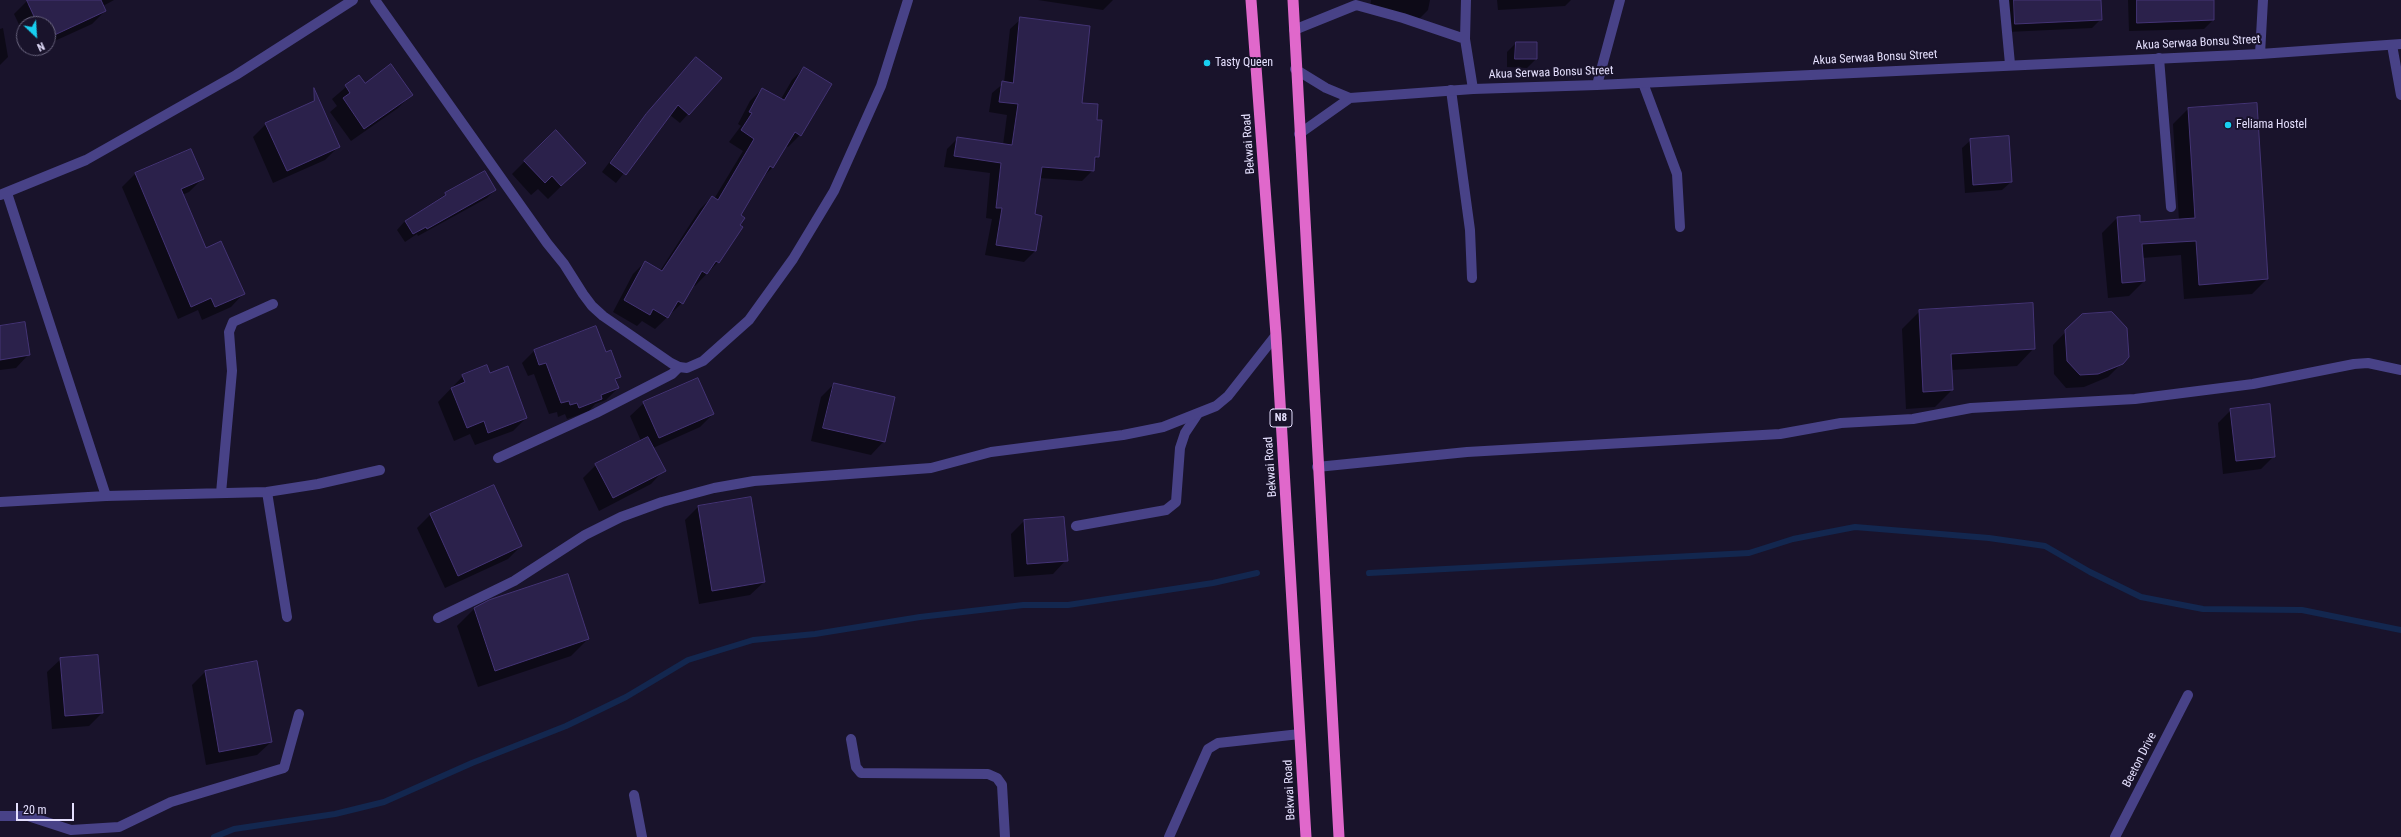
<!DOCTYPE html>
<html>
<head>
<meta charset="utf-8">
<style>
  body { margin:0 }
  #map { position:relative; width:2401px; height:837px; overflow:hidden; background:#19132b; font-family:"Roboto Condensed",sans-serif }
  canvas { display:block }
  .north { position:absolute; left:16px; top:16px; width:40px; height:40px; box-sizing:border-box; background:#19132b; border:1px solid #6a657f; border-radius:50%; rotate:155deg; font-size:11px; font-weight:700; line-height:16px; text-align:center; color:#e4dffd }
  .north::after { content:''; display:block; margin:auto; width:14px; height:18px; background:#18cff0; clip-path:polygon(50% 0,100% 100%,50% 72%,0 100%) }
  .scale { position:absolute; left:16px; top:803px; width:58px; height:18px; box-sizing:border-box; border:2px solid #e4dffd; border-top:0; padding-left:5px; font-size:12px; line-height:14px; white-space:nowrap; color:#e4dffd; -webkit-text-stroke:3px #19132b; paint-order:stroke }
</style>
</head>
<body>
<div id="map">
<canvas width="2401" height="837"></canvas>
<div class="north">N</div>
<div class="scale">20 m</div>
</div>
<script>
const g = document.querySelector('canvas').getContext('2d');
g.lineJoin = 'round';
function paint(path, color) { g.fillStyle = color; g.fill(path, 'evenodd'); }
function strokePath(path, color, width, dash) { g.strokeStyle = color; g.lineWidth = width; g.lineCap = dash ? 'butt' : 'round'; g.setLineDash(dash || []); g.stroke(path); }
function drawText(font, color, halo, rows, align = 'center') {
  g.font = font + ' "Roboto Condensed",sans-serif'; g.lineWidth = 4; g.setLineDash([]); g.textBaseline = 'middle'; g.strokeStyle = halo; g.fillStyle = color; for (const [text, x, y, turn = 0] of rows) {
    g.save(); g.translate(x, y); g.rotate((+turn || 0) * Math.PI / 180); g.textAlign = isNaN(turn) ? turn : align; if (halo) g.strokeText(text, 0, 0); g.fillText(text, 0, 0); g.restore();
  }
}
paint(new Path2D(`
  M114 0 103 6 105 11 92 24 48 44V24H39L30 5H28L37 24H24V35L14 14 28 0Z
  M1038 0H1113L1103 10Z
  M1371 0H1430L1428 10 1419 19 1370 12Z
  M1497 0H1571L1565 6 1498 10Z
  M2008 0H2100L2101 19 2092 28 2007 32Z
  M2128 0H2213V20L2204 29 2129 31Z
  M1021 19 1081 104 1096 121 1098 157 1093 162V170L1082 181 1039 178 1034 215 1041 216 1035 251 1024 262 985 255 992 219 986 218 990 173 944 167 947 149 958 138 1003 145 1007 115 989 112 992 93 1004 83 1010 29Z
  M3 28 8 57 0 65V29Z
  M1516 43 1536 59 1527 68 1507 67V52Z
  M30 48H40L32 52Z
  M688 67 720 78 680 123 670 115 616 183 602 172 638 124Z
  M804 68 831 85 800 135 788 147 785 146 773 167 763 177 740 216 718 262 695 286 693 284 682 303 655 329 642 321 637 326 613 312 633 274 645 262 660 271 700 209 712 197 714 199 743 151 729 142 741 126 738 124 750 101 762 89 781 99 792 80Z
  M359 76 365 84 411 95 398 108 351 141 330 112 337 106 332 99Z
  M2188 109 2267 279 2252 294 2184 299 2181 255 2142 258 2144 281 2129 296 2108 298 2102 233 2117 218 2139 223 2179 220 2173 124Z
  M266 124 338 147 325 160 273 183 253 137Z
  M1971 140 2011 182 2002 190 1965 193 1962 148Z
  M525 161 585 163 548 199 538 189 531 195 512 174Z
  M135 174 202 179 189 192 182 195 205 249 244 293 231 307 202 320 198 310 178 319 122 187Z
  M495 190 487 198 418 236 417 234 405 242 397 230 405 221 446 194Z
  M1920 311 2034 348 2017 366 1951 370 1952 390 1935 407 1906 409 1902 329Z
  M2082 315 2122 363 2108 377 2084 387 2066 388 2054 374 2053 345Z
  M0 327 29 354 16 368 0 370Z
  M596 328 605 353 620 376 615 381 618 388 606 400 595 404 589 411 567 419 565 414 558 417 557 412 549 414 534 374 528 376 522 363 534 351Z
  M489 375 526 418 513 431 475 445 470 434 454 441 438 402 463 376Z
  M834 384 884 441 871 455 811 441 821 397Z
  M644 403 713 414 700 427 653 448 664 470 651 484 599 511 583 478 596 465 641 441 630 416Z
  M2231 410 2274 456 2261 469 2223 474 2218 423Z
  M493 486 521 546 508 559 445 588 417 528 430 515Z
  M698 507 764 582 750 595 699 604 685 520Z
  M1024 521 1066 560 1053 574 1014 577 1011 534Z
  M475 608 588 639 571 656 478 687 457 626Z
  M61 659 102 713 89 726 52 729 47 672Z
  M256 663 271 742 257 755 206 765 192 685 205 672Z`), '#0007');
strokePath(new Path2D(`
  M1369 573 1749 553 1793 539 1855 527 1989 538 2045 546 2090 572 2141 597 2203 609 2302 610 2401 630
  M214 837 234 829 335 814 384 802 472 763 566 726 626 697 688 660 753 640 815 634 920 617 1023 605H1068L1213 583 1257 573`), '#13274f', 6);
const building = new Path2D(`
  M27 0H101L106 11 48 38V24H38Z
  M2014 0H2101L2102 20 2015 24Z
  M2137 0H2214V20L2137 23Z
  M1020 17 1090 26 1082 103 1098 104 1097 120H1102L1099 157H1095L1094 171 1042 167 1035 214 1042 216 1036 251 996 245 1002 208H996L1001 163 954 156 957 137 1012 145 1018 104 999 102 1002 81 1013 83Z
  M1516 42H1537V59H1515Z
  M696 57 722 78 689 115 678 105 626 175 610 163 646 114Z
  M391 64 413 95 364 129 343 98 350 93 345 85 359 75 365 83Z
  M804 67 832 84 801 136 795 132 773 168 770 166 741 215 745 218 740 225 743 227 719 263 716 261 707 274 702 271 683 304 678 301 668 318 653 309 650 315 624 300 645 261 662 271 712 196 718 200 754 139 741 130 752 113 749 112 762 88 784 100Z
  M314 88 340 147 287 171 265 123 314 101Z
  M2257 103 2268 279 2199 285 2196 241 2142 244 2145 281 2122 283 2117 217 2140 215V222L2195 218 2188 108Z
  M556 130 586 163 561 186 552 176 545 183 524 161Z
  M2009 136 2012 182 1973 185 1970 139Z
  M191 149 204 179 181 189 206 248 221 241 245 294 215 307 211 298 191 307 135 173Z
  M485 171 496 190 427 229 426 227 413 234 405 221 446 195 445 193Z
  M2033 303 2035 349 1951 354 1953 390 1923 392 1919 310Z
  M2112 312 2127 328 2129 357 2123 364 2098 374 2080 375 2067 361 2065 330 2082 314Z
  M25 322 30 355 0 360V326Z
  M596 326 606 352 611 350 621 377 615 379 619 388 601 395 602 399 579 408 577 403 570 405 569 401 561 403 546 363 539 365 534 350Z
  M487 365 490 373 508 366 527 418 488 433 484 421 467 428 451 388 465 382 462 375Z
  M698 378 714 414 659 438 643 402Z
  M834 383 895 397 885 442 823 428Z
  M2270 404 2275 457 2236 461 2230 409Z
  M648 437 666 471 613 498 595 464Z
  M494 485 522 546 458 576 430 514Z
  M751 497 765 582 712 591 698 506Z
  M1064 517 1068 561 1027 564 1024 520Z
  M568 574 589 639 495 671 474 608 489 600Z
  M98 655 103 713 65 716 60 658Z
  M257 661 272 742 219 752 205 671Z`);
paint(building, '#2b214b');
strokePath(building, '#443475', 1);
strokePath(new Path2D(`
  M2004 0 2010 64
  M1294 30 1356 5 1403 18 1465 39 1473 89
  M1465 39 1466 0
  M2392 45 2401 95
  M2159 58 2171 207
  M1643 83 1677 174 1680 227
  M1451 90 1470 230 1472 278
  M498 458 596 413 672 374 679 367
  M1076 526 1166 510 1176 502 1180 448 1185 433 1197 415
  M634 795 642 837`), '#484287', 10);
strokePath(new Path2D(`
  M375 0 547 243 564 264 583 294 592 306 603 316 671 363 679 367 687 368 703 361 749 320 793 259 834 191 881 86 908 0
  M2260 54 2263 0
  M1295 69 1326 88 1350 98 1473 89 1597 85 2260 54 2401 44
  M1597 85 1620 0
  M1299 134 1350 98
  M7 193 106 496
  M0 195 86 160 236 75 353 0
  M1317 467 1467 452 1780 434 1841 423 1913 419 1971 408 2135 399 2253 384 2354 364 2368 363 2401 370
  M267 492 287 617
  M221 493 232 371 229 332 233 322 273 304
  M0 502 106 496 267 492 318 484 380 470
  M438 618 514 581 585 535 621 517 662 502 714 488 754 481 931 468 991 452 1123 435 1163 427 1216 406 1228 396 1276 335
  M851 739 856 767 861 773 988 774 997 778 1002 785 1005 837
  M0 816H28L71 830 119 827 171 802 284 768 299 714
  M1169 837 1208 749 1218 743 1300 734
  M2115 837 2188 695`), '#484287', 10);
strokePath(new Path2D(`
  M1251 0 1276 335 1306 837
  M1293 0 1339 837`), '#e068cb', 11);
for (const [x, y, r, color] of [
  [1207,63,4,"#18cff0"],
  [2228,125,4,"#18cff0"]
]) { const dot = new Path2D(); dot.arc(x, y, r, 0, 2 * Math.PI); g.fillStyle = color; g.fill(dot); strokePath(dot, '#19132b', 1.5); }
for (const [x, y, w] of [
  [1281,418,22]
]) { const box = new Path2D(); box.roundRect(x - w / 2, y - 9, w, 18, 3); g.fillStyle = '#19132b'; g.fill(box); strokePath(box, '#e4dffd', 1); }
drawText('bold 11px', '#e4dffd', null, [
  ["N8",1281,418]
]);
drawText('12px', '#e4dffd', '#19132b', [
  ["Akua Serwaa Bonsu Street",2198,43,-3],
  ["Akua Serwaa Bonsu Street",1875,58,-3],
  ["Akua Serwaa Bonsu Street",1551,73,-2],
  ["Bekwai Road",1249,144,-94],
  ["Bekwai Road",1271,467,-94],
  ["Beeton Drive",2140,760,-63],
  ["Bekwai Road",1290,790,-93]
]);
drawText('12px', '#e4dffd', '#19132b', [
  ["Tasty Queen",1215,63],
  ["Feliama Hostel",2236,125]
], 'left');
</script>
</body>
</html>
